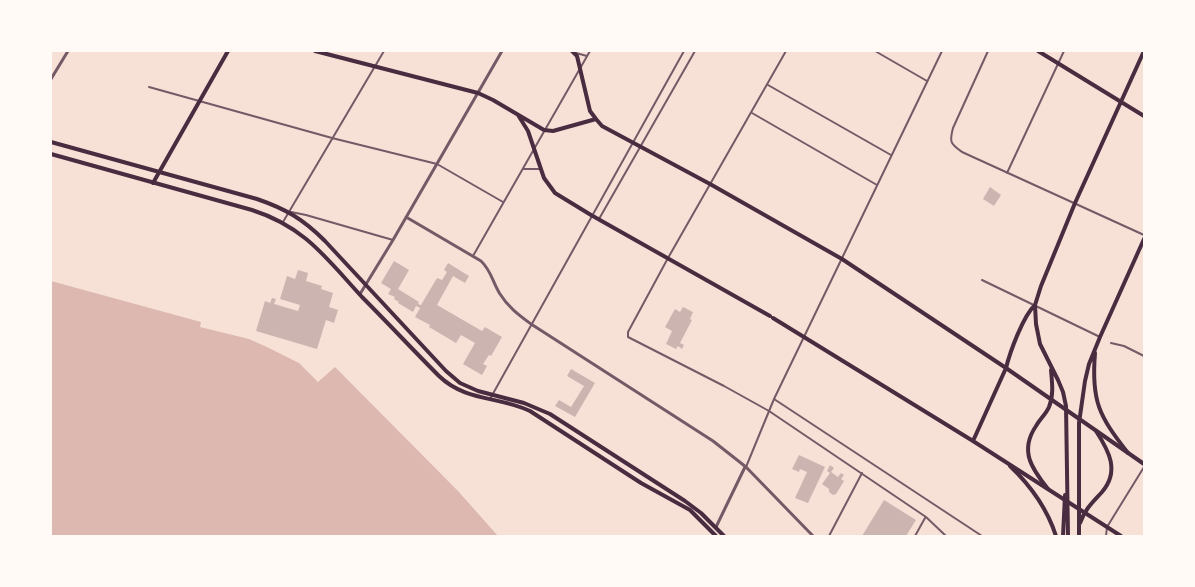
<!DOCTYPE html>
<html>
<head>
<meta charset="utf-8">
<style>
  body { margin:0 }
  #map { position:relative; width:1195px; height:587px; overflow:hidden; background:#f7e1d7; font-family:Quicksand,sans-serif }
  canvas { display:block }
  .frame { position:absolute; inset:0; border:52px solid #fffaf5; pointer-events:none }
</style>
</head>
<body>
<div id="map">
<canvas width="1195" height="587"></canvas>
<div class="frame"></div>
</div>
<script>
const g = document.querySelector('canvas').getContext('2d');
g.lineJoin = 'round';
function paint(path, color) { g.fillStyle = color; g.fill(path, 'evenodd'); }
function strokePath(path, color, width, dash) { g.strokeStyle = color; g.lineWidth = width; g.lineCap = dash ? 'butt' : 'round'; g.setLineDash(dash || []); g.stroke(path); }
paint(new Path2D(`
  M51 281 201 322 200 327 249 339 269 348 299 363 318 382 335 367 458 491 498 536H51Z`), '#dcb8b0');
paint(new Path2D(`
  M990 187 1001 195 994 206 983 199Z
  M394 261 409 270 398 289 419 302 418 304 421 305 437 278 442 280 447 272 444 270 448 263 469 276 465 283 453 276 437 305 482 331 485 327 502 337 491 356 489 355 483 364 487 366 482 375 463 364 475 343 461 335 456 343 429 327 430 325 415 317 420 308 416 306 413 312 398 303 399 302 394 299 395 297 388 294 391 289 381 283Z
  M298 270 308 273 306 281 322 286 321 289 333 293 329 307 338 310 334 323 326 320 317 349 256 331 265 301 270 303 272 298 276 299 274 304 298 311 300 305 280 299 287 276 295 279Z
  M683 307 693 312 690 319 692 320 680 343 684 345 682 349 678 346 676 349 666 344 672 331 665 327 675 309 680 312Z
  M571 369 595 383 575 417 555 406 559 400 571 407 584 386 567 376Z
  M799 455 825 467 808 503 795 498 807 472 800 469 799 472 792 469Z
  M830 465 834 468 831 472 838 477 841 473 844 475 841 479 844 481 836 494 833 495 829 492V489L822 484 830 473 827 471Z
  M884 500 916 520 906 536H862Z`), '#ccb4b1');
strokePath(new Path2D(`
  M786 51 668 258 628 332V337L724 386 769 411 926 517 946 536
  M875 51 927 81
  M988 51 953 128C949 143 951 144 962 152L1144 235
  M576 53 587 56
  M768 85 891 155
  M149 87 332 138 437 164 503 202
  M752 113 877 185
  M523 169H540
  M1007 173 1064 51
  M291 212 306 215 393 240
  M599 219 695 51
  M283 222 384 51
  M473 256 590 51
  M982 280 1100 337
  M1111 343 1124 346 1144 356
  M490 399 684 51
  M774 399 982 536
  M746 467 774 399 942 51
  M829 536 862 473
  M915 536 925 518
  M1106 536 1107 527 1144 467`), '#755966', 2);
strokePath(new Path2D(`
  M51 79 68 51
  M406 217 481 261C491 270 493 283 500 294 508 307 519 315 531 324L713 441 746 467 813 536
  M360 294 393 240 502 51
  M716 527 745 467`), '#755966', 3);
strokePath(new Path2D(`
  M315 51 478 93 493 100 544 130 553 131 596 119
  M572 51 577 56 590 111 596 119 602 126 710 184 842 259 1006 368 1144 464
  M518 115 528 131 544 178 555 193 591 215 770 316
  M153 183 228 51
  M773 318 973 441 1121 536
  M973 441 1006 368`), '#4a2c40', 4);
strokePath(new Path2D(`
  M1038 51 1144 116
  M51 142 257 199C286 209 303 219 325 241L446 371 460 383 478 391 524 403 550 414 685 501 701 513 724 536
  M51 154 252 210C305 227 326 258 362 297 388 323 413 350 439 376 466 402 499 396 530 411L641 483 690 510 716 536
  M1095 353C1091 401 1099 416 1128 453
  M1006 368C1010 352 1023 316 1035 305
  M1010 466C1031 486 1047 508 1056 536
  M1048 489C1032 469 1019 451 1036 426 1040 419 1046 414 1049 407 1054 395 1052 382 1051 370
  M1080 523C1085 509 1092 503 1102 492 1120 471 1109 451 1096 431
  M1063 536 1065 495
  M1068 536 1066 406 1063 392 1058 380 1040 344 1036 324 1035 305 1041 286 1075 203 1144 51
  M1079 536V423L1085 381 1089 364 1100 337 1144 239`), '#4a2c40', 4);
</script>
</body>
</html>
